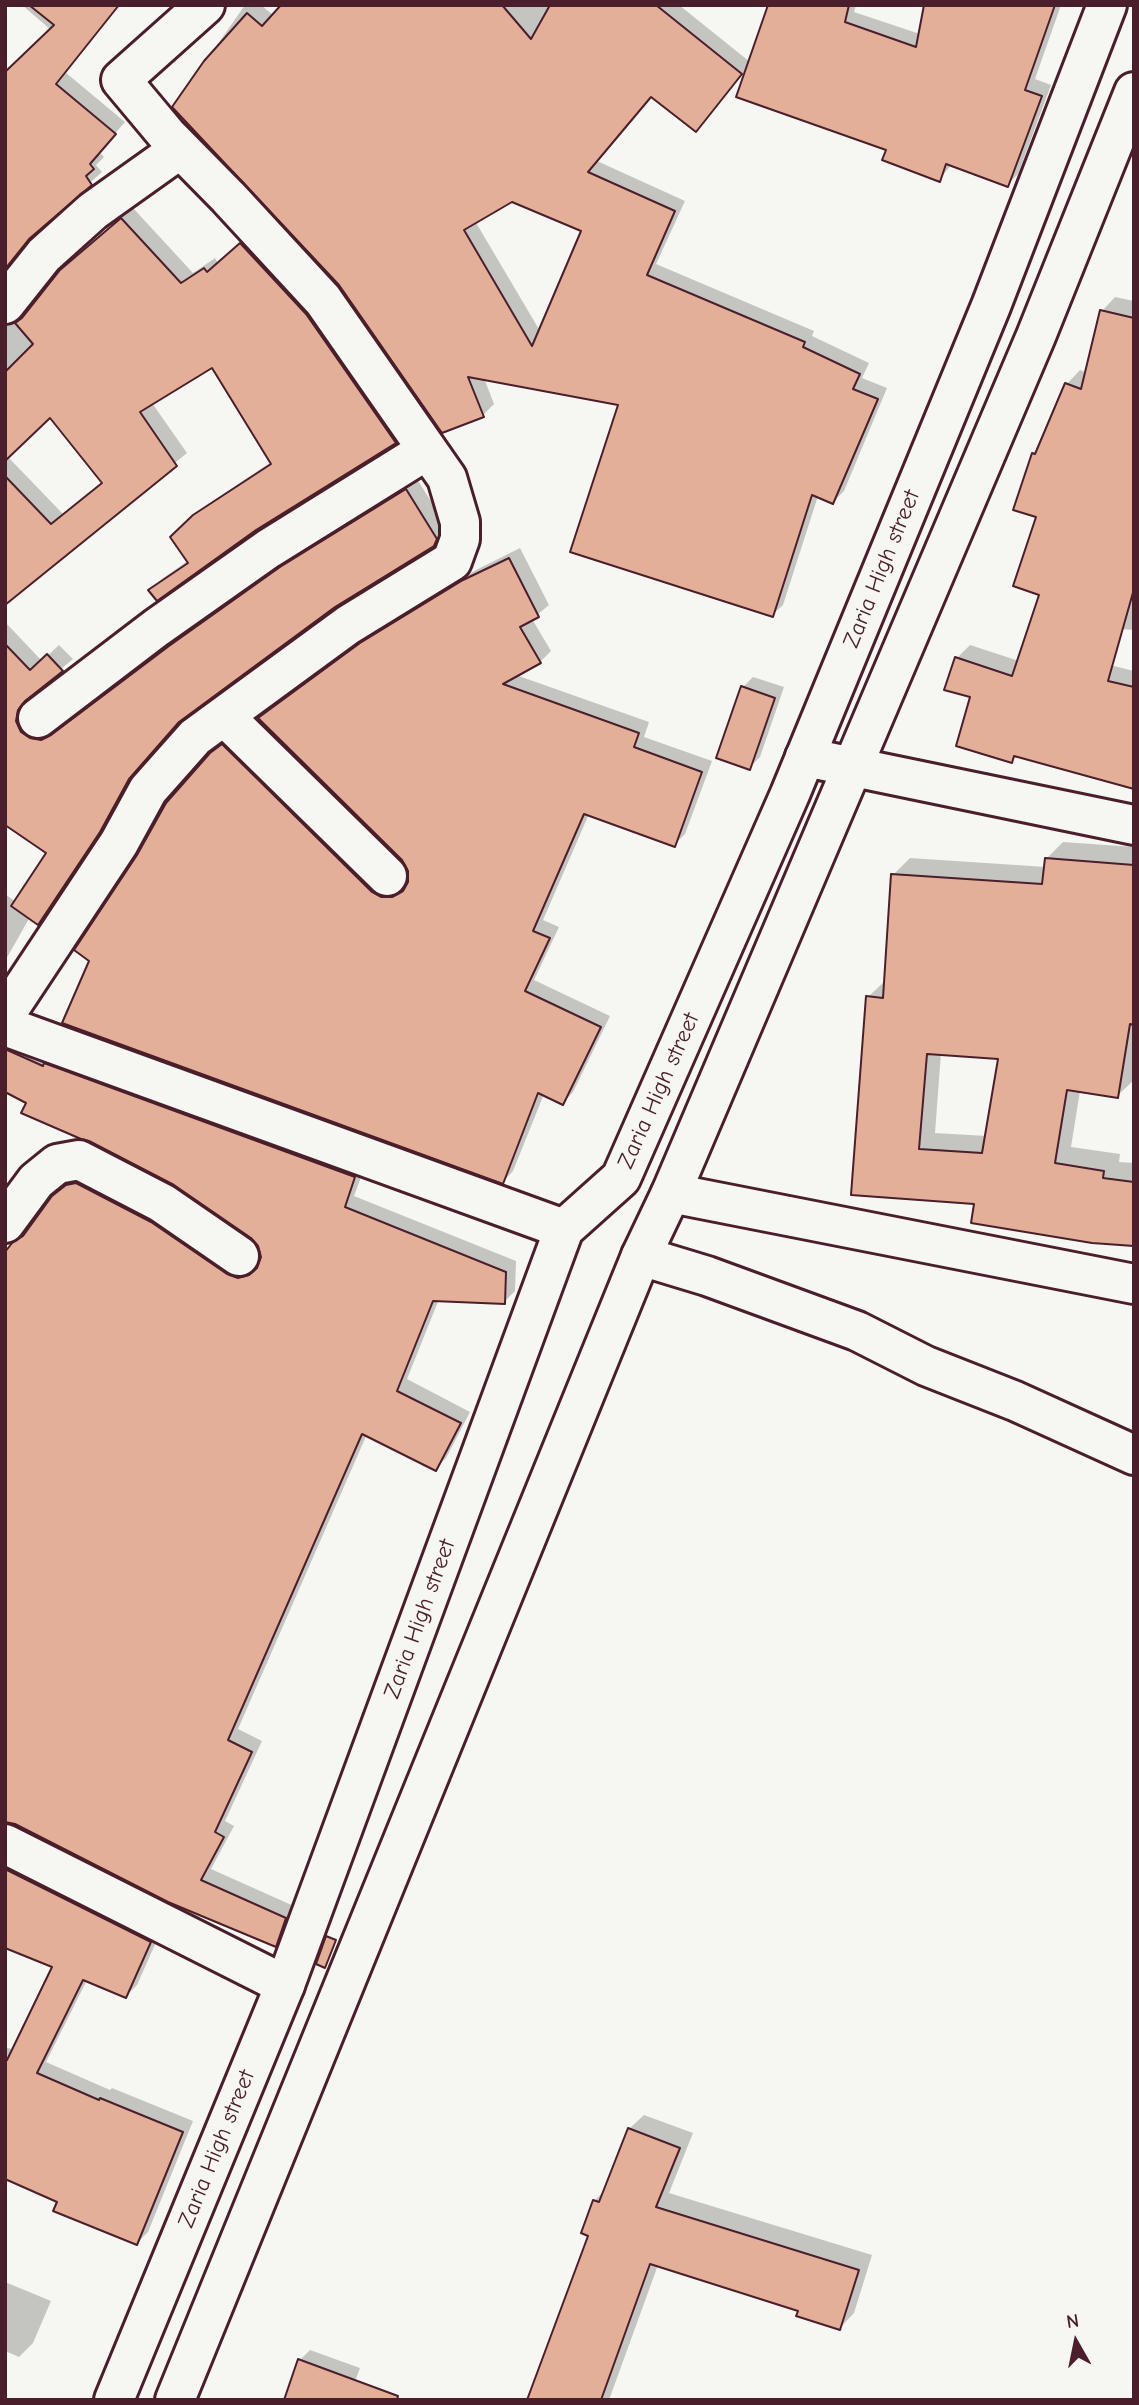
<!DOCTYPE html>
<html>
<head>
<meta charset="utf-8">
<style>
  body { margin:0 }
  #map { position:relative; width:1139px; height:2405px; overflow:hidden; background:#f6f6f2; font-family:"Comic Neue",sans-serif }
  canvas { display:block }
  .frame { position:absolute; inset:0; border:7px solid #4a1f2b; pointer-events:none }
  .north { position:absolute; left:1041px; top:2307px; width:70px; height:70px; -webkit-text-stroke:5px #f6f6f2; paint-order:stroke; rotate:351deg; font-size:19px; font-weight:700; line-height:28px; text-align:center; color:#4a1f2b }
  .north::after { content:''; display:block; margin:auto; width:24px; height:32px; background:#4a1f2b; clip-path:polygon(50% 0,100% 100%,50% 72%,0 100%) }
</style>
</head>
<body>
<div id="map">
<canvas width="1139" height="2405"></canvas>
<div class="frame"></div>
<div class="north">N</div>
</div>
<script>
const g = document.querySelector('canvas').getContext('2d');
g.lineJoin = 'round';
function paint(path, color) { g.fillStyle = color; g.fill(path, 'evenodd'); }
function strokePath(path, color, width, dash) { g.strokeStyle = color; g.lineWidth = width; g.lineCap = dash ? 'butt' : 'round'; g.setLineDash(dash || []); g.stroke(path); }
function drawText(font, color, halo, rows, align = 'center') {
  g.font = font + ' "Comic Neue",sans-serif'; g.lineWidth = 5; g.setLineDash([]); g.textBaseline = 'middle'; g.strokeStyle = halo; g.fillStyle = color; for (const [text, x, y, turn = 0] of rows) {
    g.save(); g.translate(x, y); g.rotate((+turn || 0) * Math.PI / 180); g.textAlign = isNaN(turn) ? turn : align; if (halo) g.strokeText(text, 0, 0); g.fillText(text, 0, 0); g.restore();
  }
}
paint(new Path2D(`
  M22 5H119L65 72 125 122 99 152 104 157 96 165 102 172 33 234 5 269V75L51 30Z
  M245 5H261L274 16 420 5H679L750 62 770 5H856L854 12 920 34 926 5H1061L1035 79 1051 85 1018 174 1007 185 952 164 939 180 748 68 696 130 652 95 597 161 685 201 656 264 814 331 812 336 869 363 862 378 887 388 844 491 833 502 818 496 783 605 772 615 620 403 484 378 494 404 483 415 443 431 341 284 174 107ZM512 200 583 230 540 331 475 221Z
  M133 208 193 273 215 258 218 263 252 233 406 431 395 442 151 590 162 579 189 560 173 538 207 505 271 462 213 366 152 403 187 453 5 602V312L13 315 26 314 73 259ZM50 416 103 482 63 514 8 457Z
  M1115 297 1134 301V630L1032 623 1041 594 1033 454 1039 448 1067 384 1080 370 1087 373 1102 311Z
  M417 479 447 527 445 533 433 545 334 606 182 718 140 766 111 819 49 912 38 923 30 917 5 961V894L16 902 49 853 5 823V622L42 661 59 645 73 659 29 696 27 708 54 729 64 725 182 635 293 557Z
  M520 548 549 605 532 619 551 651 540 662 516 675 649 722 644 737 712 761 685 834 674 845 589 814 543 920 559 927 534 980 610 1016 573 1092 563 1103 544 1094 513 1171 503 1182 211 754 234 735 392 887H405L408 885 410 870 404 859 260 718 271 708 373 633 476 570Z
  M970 645 1019 661 1033 646 1134 671V787L1018 755 1011 761 972 696 957 658Z
  M753 677 784 687 760 757 749 768 743 687Z
  M1063 842 1134 847V1080L1117 1096 1080 1091 1071 1147 1120 1154 1119 1162 1134 1163V1245L976 1203 853 1194 868 997 886 980 893 875 910 858 1046 867V859ZM941 1053 1000 1057 987 1136 935 1133Z
  M5 1033 365 1166 354 1196 516 1261 515 1291 504 1302 439 1299 407 1379 470 1412 446 1458 435 1469 367 1434 238 1729 262 1741 225 1821 234 1826 211 1869 296 1907 286 1934 275 1945 169 1900 53 1197 79 1174 250 1268 260 1265 262 1259 261 1247 253 1237 175 1183 5 1090Z
  M5 1852 161 1931 137 1985 126 1996 87 1980 46 2062 110 2090 112 2088 193 2121 148 2232 137 2243 59 2201 5 2177V2047L14 2050 55 1967 5 1946Z
  M644 2115 693 2133 669 2193 872 2255 854 2313 840 2328 800 2310 658 2265 609 2400H529L590 2235 594 2201 606 2189 629 2129Z
  M5 2282 51 2301 33 2343 19 2357 5 2351Z
  M310 2350 360 2368 348 2400 300 2360Z`), '#0003');
const building = new Path2D(`
  M29 5H119L56 84 116 134 90 164 94 169 86 176 92 185 29 239 5 269V72L54 25Z
  M281 5H502L531 39 550 5H656L742 74 696 132 651 97 588 172 675 211 647 275 805 342 803 347 860 374 853 389 878 399 833 504 812 495 773 617 570 552 618 405 468 377 484 417 442 433 339 285 172 107 204 61 247 13 262 26ZM512 202 581 231 532 346 464 230Z
  M768 5H849L845 22 916 47 924 5H1055L1025 90 1042 96 1008 187 946 164 940 182 882 160 886 150 736 97Z
  M121 218 181 283 204 268 207 272 240 243 306 314 396 443 256 530 157 601 148 590 188 563 170 537 193 515 271 464 212 368 140 412 177 466 5 605V476L51 524 102 483 50 418 5 461V372L33 344 15 323 22 318 60 270Z
  M1100 310 1134 318V589L1108 681 1134 687V789L1014 756 1012 763 956 746 970 697 944 690 955 657 1012 676 1039 595 1013 586 1036 517 1013 510 1032 453 1035 454 1065 383 1081 389Z
  M406 489 437 539 434 546 335 607 179 722 129 779 100 832 38 925 11 906 46 853 5 825V644L30 670 47 654 63 671 25 701 18 710 16 721 21 732 30 738 41 740 51 735 169 646 280 567Z
  M509 558 539 617 520 627 541 663 503 684 639 733 634 747 702 772 675 847 584 814 533 931 550 938 525 991 601 1027 563 1105 538 1093 503 1184 62 1023 89 961 74 950 137 855 166 803 210 753 222 744 372 892 381 897H392L403 891 408 882V871L402 860 258 718 360 643 463 580Z
  M741 686 775 698 750 770 716 758Z
  M1045 858 1134 865V1025L1130 1024 1118 1098 1067 1090 1055 1163 1104 1171 1103 1178 1134 1182V1246L1092 1243 971 1223 974 1204 851 1195 866 996 883 998 891 874 1042 884ZM927 1054 998 1059 982 1153 919 1149Z
  M5 1049 43 1066 44 1063 355 1177 345 1207 506 1272 505 1304 433 1301 397 1391 461 1423 436 1471 362 1434 228 1740 252 1752 215 1832 224 1837 201 1880 286 1918 276 1947 168 1902 15 1824 5 1822V1252L12 1243 23 1236 52 1196 66 1185 76 1183 151 1222 227 1274 238 1278 249 1275 257 1268 261 1257 258 1246 251 1238 174 1185 89 1141 81 1139 21 1113 26 1103 5 1092Z
  M5 1869 151 1942 126 1998 83 1980 37 2073 99 2100 100 2098 183 2132 137 2245 53 2211 57 2202 5 2179V2059L7 2060 52 1967 5 1948Z
  M326 1936 336 1940 325 1968 316 1964Z
  M628 2128 680 2148 656 2207 859 2270 840 2330 796 2316 798 2311 650 2264 601 2400H527L588 2236 581 2233 593 2200 599 2202Z
  M298 2359 398 2396 397 2400H284Z`);
paint(building, '#e4af99');
strokePath(building, '#4a1f2b', 2);
const minor = new Path2D(`
  M5 304 44 255 93 211 180 149
  M224 716 387 876
  M38 718 156 628 268 549 427 450
  M805 757 1134 825
  M5 1015 119 843 148 790 195 737 348 625 452 561 460 539V522L447 478 323 300 228 197 167 135 121 80 205 5
  M5 1026 564 1229
  M671 1193 1134 1284
  M5 1223 36 1181 57 1164 79 1160 162 1203 239 1256
  M641 1256 707 1276 857 1331 926 1366 1015 1401 1134 1455
  M5 1844 285 1985`);
const primary = new Path2D(`
  M114 2400 285 1985 564 1229 621 1178 790 794 991 306 1107 5
  M175 2400 641 1256 671 1193 1036 336 1134 92`);
strokePath(minor, '#4a1f2b', 44);
strokePath(primary, '#4a1f2b', 44);
strokePath(minor, '#f6f6f2', 38);
strokePath(primary, '#f6f6f2', 38);
drawText('23px', '#4a1f2b', '#f6f6f2', [
  ["Zaria High street",882,569,-68],
  ["Zaria High street",659,1091,-66],
  ["Zaria High street",420,1619,-70],
  ["Zaria High street",217,2149,-68]
]);
</script>
</body>
</html>
